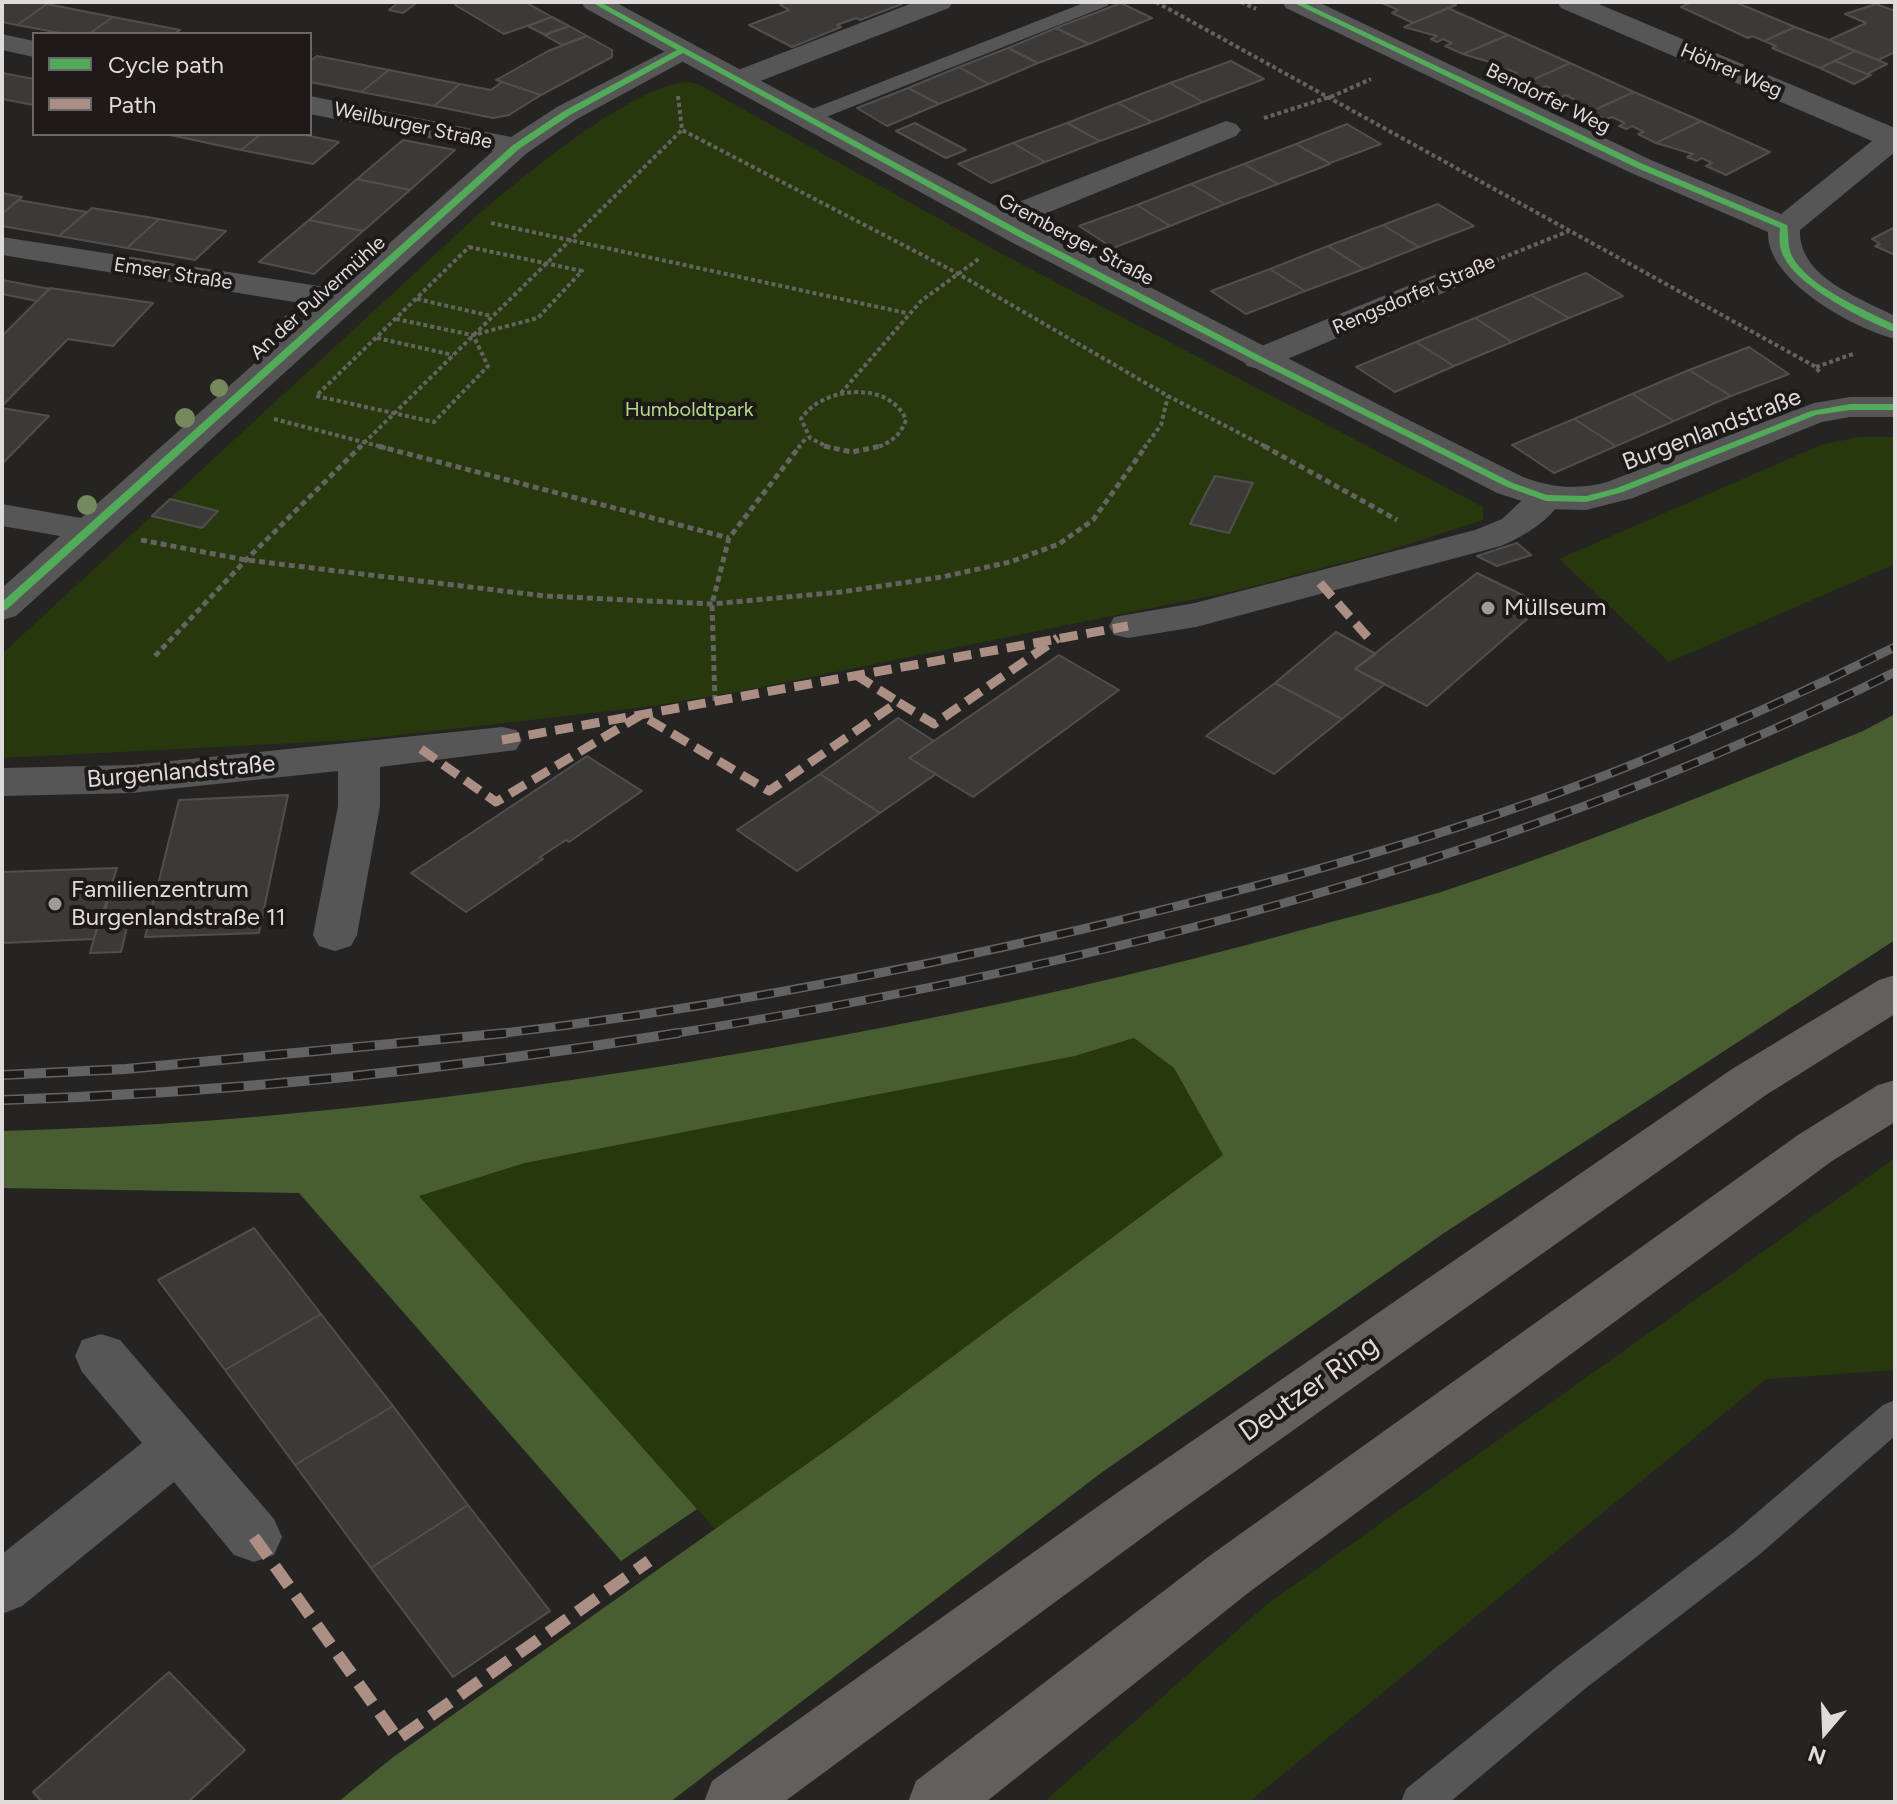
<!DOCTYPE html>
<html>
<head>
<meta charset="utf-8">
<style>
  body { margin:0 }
  #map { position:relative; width:1897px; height:1804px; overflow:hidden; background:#262423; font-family:Figtree,sans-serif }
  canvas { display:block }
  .frame { position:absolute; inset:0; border:4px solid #dedbda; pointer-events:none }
  .legend { position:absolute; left:32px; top:32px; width:280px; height:104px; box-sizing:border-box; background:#1d1a19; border:2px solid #6a6766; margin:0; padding:10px 14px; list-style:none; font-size:24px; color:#dedbda }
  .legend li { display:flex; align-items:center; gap:16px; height:40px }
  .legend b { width:40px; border:2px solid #6a6766 }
  .north { position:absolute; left:1785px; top:1692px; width:80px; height:80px; -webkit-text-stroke:6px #1d1a19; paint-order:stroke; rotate:199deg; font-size:22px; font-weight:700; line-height:32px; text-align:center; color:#dedbda }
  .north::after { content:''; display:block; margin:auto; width:28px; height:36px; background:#dedbda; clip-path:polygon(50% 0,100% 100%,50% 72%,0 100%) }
</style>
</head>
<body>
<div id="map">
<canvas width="1897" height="1804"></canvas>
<div class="frame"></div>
<ul class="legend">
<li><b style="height:10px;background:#51ab58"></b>Cycle path</li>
<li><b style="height:10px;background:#ac8f84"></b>Path</li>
</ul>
<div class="north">N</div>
</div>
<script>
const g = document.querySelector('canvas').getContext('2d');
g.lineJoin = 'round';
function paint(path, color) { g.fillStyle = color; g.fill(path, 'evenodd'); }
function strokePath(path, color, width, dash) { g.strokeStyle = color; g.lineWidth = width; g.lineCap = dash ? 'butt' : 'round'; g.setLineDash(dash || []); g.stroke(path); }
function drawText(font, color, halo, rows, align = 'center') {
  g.font = font + ' Figtree,sans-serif'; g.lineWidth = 8; g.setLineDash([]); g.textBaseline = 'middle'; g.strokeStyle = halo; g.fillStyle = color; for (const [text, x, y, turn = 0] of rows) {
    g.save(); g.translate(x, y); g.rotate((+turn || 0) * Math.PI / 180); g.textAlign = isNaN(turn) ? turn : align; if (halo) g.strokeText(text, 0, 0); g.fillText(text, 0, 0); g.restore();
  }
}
paint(new Path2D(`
  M688 82 698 84 1002 254 1483 507V520L1387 551 1235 591 737 692 645 707 354 740 2 758V654L480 213C523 177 634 84 688 82Z
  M1858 437H1895V564L1669 662 1559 559 1821 445Z
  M1134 1038 1174 1068 1223 1155 842 1439 715 1529 419 1196 525 1163 1075 1056Z
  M1895 1158V1370L1766 1379 1249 1802H1044L1266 1605Z`), '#27390c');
paint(new Path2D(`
  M1895 714V940L1444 1233 1101 1473 670 1802H338L392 1758 842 1439 1223 1155 1174 1068 1134 1038 1075 1056 525 1163 419 1196 697 1509 621 1561 299 1193 2 1188V1131C281 1124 559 1087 833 1037 991 1008 1147 973 1302 930 1348 917 1395 906 1441 892 1584 845 1724 787 1863 731Z`), '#495e30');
const building = new Path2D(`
  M2 2H36L47 4 17 25 2 22Z
  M399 2H418L403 13 389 10Z
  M459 2H525L552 17 504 34 455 5Z
  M789 2H898L902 4 860 20 856 18 837 25 841 27 792 47 749 25 789 10 780 5Z
  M1380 2H1449L1456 5 1413 23 1392 13 1398 10Z
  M1692 2H1735L1795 27 1764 41 1752 36 1748 38 1681 7Z
  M1121 3 1152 18 1089 44 1056 28Z
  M47 4 113 17 89 34H65L17 25Z
  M1876 4 1895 11V52L1878 60 1829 40 1866 23 1845 14Z
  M1448 8 1508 35 1463 54 1445 46 1452 43 1443 39 1437 42 1431 39 1437 36 1404 27Z
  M113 17 180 30 174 34H89Z
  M552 17 569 26 545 35 528 26Z
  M569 26 587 36 562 45 544 35Z
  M1795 27 1829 40 1855 51 1820 68 1772 48 1776 46 1764 41Z
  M1056 28 1089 44 1038 63 1008 48Z
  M1508 35 1570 63 1526 83 1511 76 1517 73 1507 69 1501 71 1493 68 1499 65 1463 54Z
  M587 36 612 50V57L541 95 496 80 548 51Z
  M1008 48 1038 63 989 84 959 67Z
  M1855 51 1878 60 1887 64 1867 74 1835 61Z
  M317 56 389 70 361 92 310 82V61Z
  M1231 61 1264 79 1203 102 1170 83Z
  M1835 61 1867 74 1871 75 1854 84 1820 68Z
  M1570 63 1634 92 1590 112 1570 103 1577 101 1566 95 1560 98 1553 95 1559 92 1546 86 1539 89 1526 83Z
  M959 67 989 84 939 104 908 88Z
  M389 70 460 84 434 106 361 92Z
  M2 73 34 79V105L2 99Z
  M502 82 541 95 509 115 493 118 434 106 460 84 491 90Z
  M1170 83 1203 102 1152 122 1118 103Z
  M908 88 939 104 887 126 857 108Z
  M1634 92 1701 121 1656 143 1638 134 1644 132 1632 126 1627 129 1619 126 1625 123 1612 117 1606 119 1590 112Z
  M1118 103 1152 122 1100 141 1067 123Z
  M1701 121 1770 152 1726 175 1706 166 1712 163 1702 158 1697 161 1687 157 1693 154 1656 143Z
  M915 123 966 150 946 158 896 131Z
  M1067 123 1100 141 1045 162 1013 143Z
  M1347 124 1381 144 1330 163 1296 144Z
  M261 134H299L339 142 313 164 241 150Z
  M261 134 241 150 170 135 171 134Z
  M403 140 455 150 410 190 357 179Z
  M1013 143 1045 162 991 183 958 164Z
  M1296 144 1330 164 1278 184 1244 164Z
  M1244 164 1278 184 1225 204 1191 184Z
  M357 179 410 190 363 231 309 220Z
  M1191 184 1225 204 1170 226 1137 205Z
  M2 193 22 197 2 214Z
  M18 200 87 212 59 236 2 226V214Z
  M1438 204 1474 226 1419 247 1383 225Z
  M1137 205 1170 226 1113 248 1079 226Z
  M92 208 159 219 127 248 59 236Z
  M159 219 226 231 195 260 127 248Z
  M309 220 363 231 314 274 259 262Z
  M1383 225 1419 247 1364 269 1328 246Z
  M1895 227V255L1875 246 1880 244 1872 239Z
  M1328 246 1364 269 1305 291 1270 269Z
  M1270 269 1305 291 1246 314 1211 291Z
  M1586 273 1623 296 1569 318 1531 295Z
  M2 280 50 289 37 301 2 294Z
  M50 288 153 303 113 346 68 339 2 406V336Z
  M1531 295 1569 318 1512 342 1475 318Z
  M1475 318 1512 342 1454 366 1416 342Z
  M1416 342 1454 366 1395 392 1356 367Z
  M1749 347 1789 374 1731 396 1689 370Z
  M1689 370 1731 396 1674 421 1632 394Z
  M1632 394 1674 421 1616 446 1574 419Z
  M2 408 49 416 2 464Z
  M1574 419 1616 446 1554 473 1512 445Z
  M1215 476 1253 483 1229 533 1190 524Z
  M170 499 218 511 202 528 152 516Z
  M1517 543 1531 555 1497 566 1477 556Z
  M1477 573 1543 605 1427 706 1355 669Z
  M1336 632 1376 654 1355 669 1385 684 1342 719 1275 683Z
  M1059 655 1119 690 973 797 909 758Z
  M1275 683 1342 719 1274 774 1206 736Z
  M898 718 934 741 909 758 936 774 880 813 820 774Z
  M587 756 642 791 569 842 566 840 540 857 543 859 466 912 411 873Z
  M820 774 880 813 797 871 737 830Z
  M288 795 259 933 145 937 179 800Z
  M117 868 94 939 2 943V872Z
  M157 887 148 922 103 920 111 888Z
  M129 919 121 952 90 953 99 920Z
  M254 1228 321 1314 225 1370 158 1280Z
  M321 1314 393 1406 295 1465 225 1370Z
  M393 1406 468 1505 371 1568 295 1465Z
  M468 1505 550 1611 453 1677 371 1568Z
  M169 1672 245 1750 188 1802H42L33 1792Z`);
paint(building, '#3c3a39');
strokePath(building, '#514f4e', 2);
strokePath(new Path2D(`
  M1156 2 1816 367 1820 373
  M1241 2 1256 9
  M678 96 682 130 955 272 1168 396 1268 448
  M1264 118 1333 96 1371 79
  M491 223 906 313
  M469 247 582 271 538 318 473 335 488 366 434 422 316 396Z
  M1482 266 1569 231
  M417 299 491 316
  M396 319 472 335
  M377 338 453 355
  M1816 367 1853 354
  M841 393 921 301 980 258
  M274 419 386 448
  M359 448 682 130
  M798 448 807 437
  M830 448 810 438 801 419C822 386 890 380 906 420 900 436 891 442 876 448
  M1144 448 1161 425 1168 396`), '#646362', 4, [4, 3]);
strokePath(new Path2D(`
  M378 446 729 538
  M824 446 852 452 881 446
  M1264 446 1397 520
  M141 540 246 560 545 596 712 604 841 592 942 577 1010 562 1059 544 1093 520 1146 446
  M155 656 246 560 361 446
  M715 701 712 604 729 538 800 446`), '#646362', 5, [6, 4]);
paint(new Path2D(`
  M1086 2H1110L1107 6 816 121 809 123 800 117 802 113Z
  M1895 1400V1436L1759 1555 1586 1688 1450 1802H1401L1406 1789 1560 1664 1733 1533 1883 1405Z`), '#565656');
paint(new Path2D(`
  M915 2H953L949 8 750 85 740 88 730 85 726 79 730 73Z
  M1282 2H1318L1651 160 1781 214 1872 141 1561 8 1557 2H1594L1895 128V152L1800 230C1798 277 1860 298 1895 316V339C1853 328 1766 281 1768 232L1629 172 1286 8Z
  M2 34 34 41V57L2 50Z
  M683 42 693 44 697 50 693 56 577 119 527 153 16 616 2 620V588L60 536 2 526V504L81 518 319 306 2 255V237L338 289 493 151 310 114V96L511 137 557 107Z
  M1226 121 1236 124 1241 130 1236 136 1010 228 999 230 988 228 983 221 988 214Z
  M1444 271 1455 274 1460 281 1455 288 1271 366 1259 369 1247 366 1242 359 1247 352Z
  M1546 487 1559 490 1564 498C1548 521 1527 535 1501 546L1196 627 1128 638 1114 635 1109 626 1114 617 1195 603 1475 530 1502 519 1533 490Z
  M502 727 516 730 522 740 516 750 380 767V806L357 935 351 946 335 951 319 946 313 935 338 806V771L132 793 2 796V768L132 765Z
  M101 1334 120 1340 274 1519 282 1537 274 1555 254 1562 234 1555 174 1482 22 1606 2 1614V1554L142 1443 82 1372 75 1356 82 1340Z`), '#565656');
paint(new Path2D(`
  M581 2H615C916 165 1217 325 1523 477 1552 488 1577 490 1607 482L1814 403 1850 397H1895V417H1850L1822 422 1633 498 1586 510 1546 509 1497 493 1013 243 585 8Z`), '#565656');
paint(new Path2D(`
  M1895 975V1014L1766 1095 1161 1524 784 1802H704L712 1781 1121 1490 1732 1069 1879 980Z
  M1895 1080V1122L1832 1161 1248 1593 986 1802H908L916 1781 1208 1557 1798 1135 1878 1085Z`), '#61605f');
const railFar1 = new Path2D(`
  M488 1035C688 1012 887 975 1083 929 1264 886 1445 838 1619 770 1713 733 1805 692 1895 647
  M665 1035C1085 968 1514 863 1895 672`);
const rail = new Path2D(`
  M2 1075 126 1069 506 1033
  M2 1100C228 1093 455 1069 678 1033`);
strokePath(railFar1, '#626262', 9);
strokePath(rail, '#626262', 10);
strokePath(railFar1, '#1d1a19', 6, [17]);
strokePath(rail, '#1d1a19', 7, [22]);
strokePath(new Path2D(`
  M1320 583 1373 643
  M856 675 898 702
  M502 740 1128 626
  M421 749 496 802 641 715 769 791 898 702 934 724 1058 638`), '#ac8f84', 9, [18, 9]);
strokePath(new Path2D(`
  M254 1537 398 1739 649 1561`), '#ac8f84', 12, [24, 12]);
paint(new Path2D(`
  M591 2H600L1027 234 1262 357 1513 483 1547 495 1586 496 1617 488 1811 411 1850 404H1895V410H1850L1816 415 1623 492 1586 502 1546 501 1507 487 1256 361 1021 238 683 53 570 115 519 149 6 610 2 611V602L513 145 564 111 677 50Z
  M1292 2H1302L1643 164 1787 225C1789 235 1787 245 1792 256 1808 287 1865 310 1895 325V332C1865 321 1800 287 1785 259 1779 249 1779 239 1780 228L1637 168Z`), '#51ab58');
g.fillStyle = '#74895c';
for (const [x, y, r] of [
  [291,323,9],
  [219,388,9],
  [185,418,10],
  [87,505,10]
]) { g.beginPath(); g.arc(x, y, r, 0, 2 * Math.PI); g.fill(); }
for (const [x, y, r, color] of [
  [1488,608,8,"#9e9b9a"],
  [55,904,8,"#9e9b9a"]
]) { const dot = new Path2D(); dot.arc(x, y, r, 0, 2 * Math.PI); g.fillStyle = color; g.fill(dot); strokePath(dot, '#1d1a19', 3); }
drawText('20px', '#dedbda', '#1d1a19', [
  ["Höhrer Weg",1731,71,23],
  ["Bendorfer Weg",1548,99,26],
  ["Weilburger Straße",413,126,12],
  ["Gremberger Straße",1076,240,28],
  ["Emser Straße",173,274,9],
  ["Rengsdorfer Straße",1414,295,-23],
  ["An der Pulvermühle",318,298,-42]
]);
drawText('20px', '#b3db8a', '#1d1a19', [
  ["Humboldtpark",689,410]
]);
drawText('24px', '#dedbda', '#1d1a19', [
  ["Burgenlandstraße",1712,430,-21],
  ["Burgenlandstraße",181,772,-5]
]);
drawText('24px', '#dedbda', '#1d1a19', [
  ["Müllseum",1504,608],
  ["Familienzentrum",71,890],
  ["Burgenlandstraße 11",71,918]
], 'left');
drawText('28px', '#dedbda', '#1d1a19', [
  ["Deutzer Ring",1309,1389,-35]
]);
</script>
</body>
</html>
